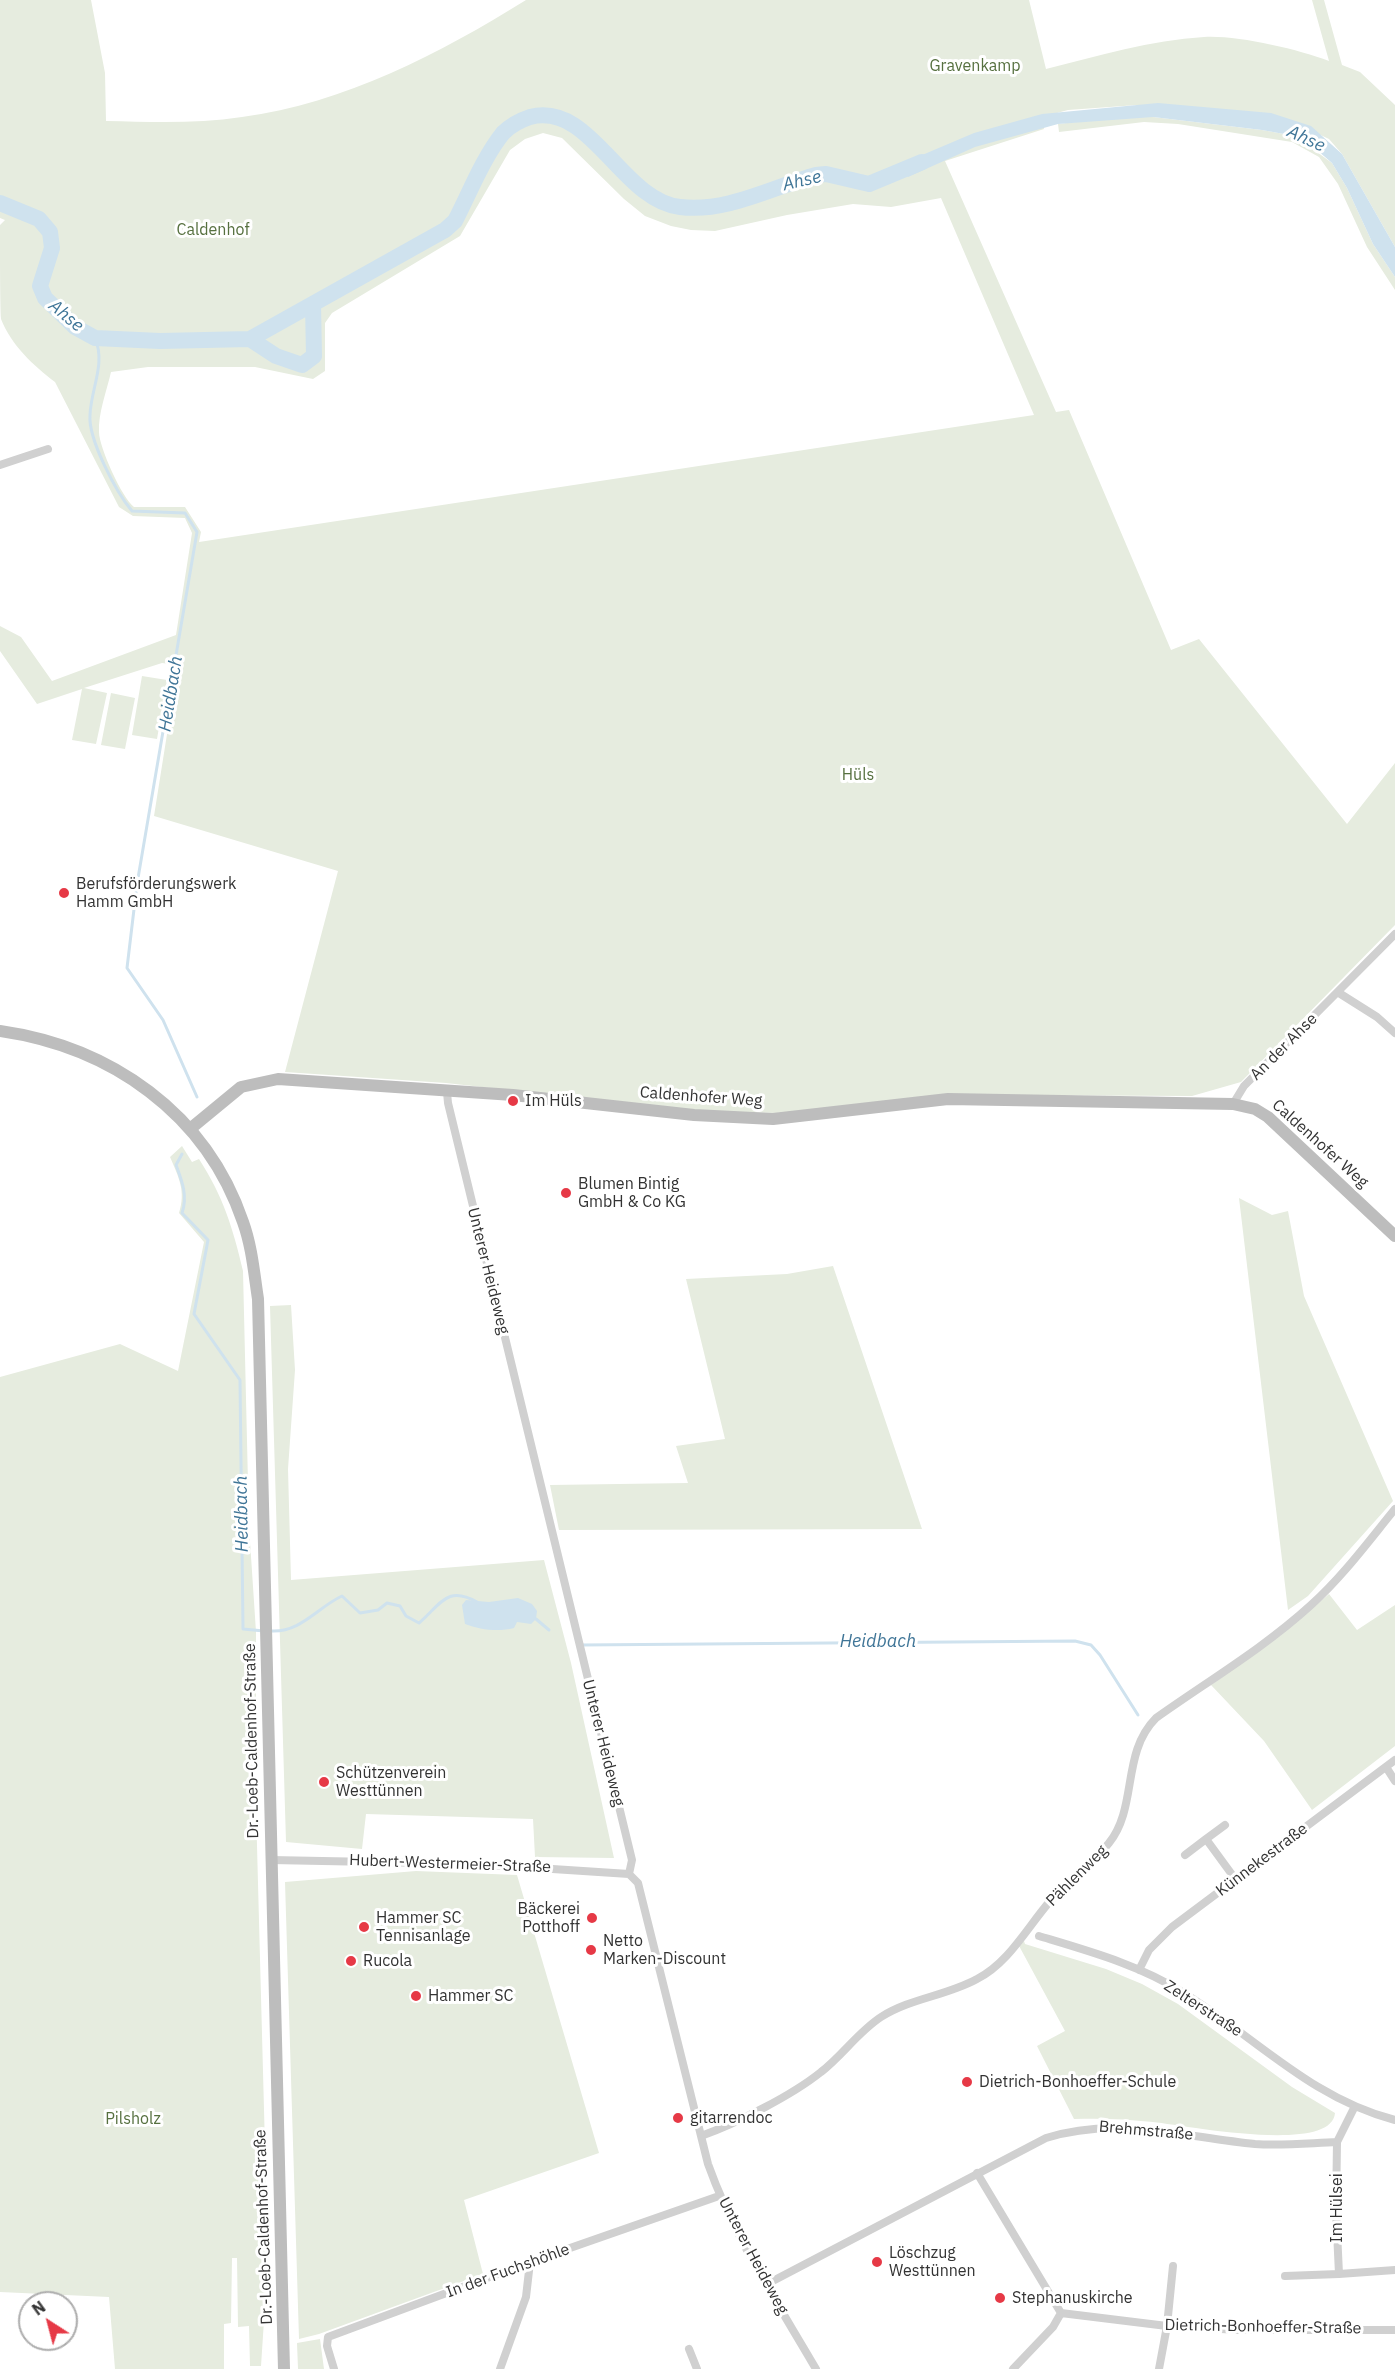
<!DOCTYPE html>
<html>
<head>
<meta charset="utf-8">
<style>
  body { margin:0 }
  #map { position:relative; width:1395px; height:2369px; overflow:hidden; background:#fff; font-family:"IBM Plex Sans",sans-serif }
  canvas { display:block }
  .north { position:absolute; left:18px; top:2291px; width:60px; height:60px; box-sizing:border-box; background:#fff; border:2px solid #adadad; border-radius:50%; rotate:324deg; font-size:16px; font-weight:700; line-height:24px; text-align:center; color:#333 }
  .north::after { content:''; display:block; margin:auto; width:21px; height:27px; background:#e63946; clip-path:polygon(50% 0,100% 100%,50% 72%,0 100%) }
</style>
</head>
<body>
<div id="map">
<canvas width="1395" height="2369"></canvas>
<div class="north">N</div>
</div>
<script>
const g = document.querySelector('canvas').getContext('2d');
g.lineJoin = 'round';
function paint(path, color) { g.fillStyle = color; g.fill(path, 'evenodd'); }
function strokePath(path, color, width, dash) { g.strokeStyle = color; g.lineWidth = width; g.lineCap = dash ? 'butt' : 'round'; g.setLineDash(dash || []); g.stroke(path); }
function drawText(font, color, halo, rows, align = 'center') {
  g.font = font + ' "IBM Plex Sans",sans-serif'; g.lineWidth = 6; g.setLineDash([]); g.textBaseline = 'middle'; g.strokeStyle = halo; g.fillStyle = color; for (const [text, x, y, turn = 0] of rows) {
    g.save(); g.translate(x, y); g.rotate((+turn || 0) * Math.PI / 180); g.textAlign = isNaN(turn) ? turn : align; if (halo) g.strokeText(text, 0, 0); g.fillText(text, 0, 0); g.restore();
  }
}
paint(new Path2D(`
  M0 0H91L105 73 106 121C152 122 197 124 242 117 345 103 439 54 526 0H1029L1046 69C1098 56 1151 40 1204 37 1237 35 1297 49 1329 61L1312 0H1324L1342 65 1360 72 1395 105V247L1342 154 1329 139 1293 122 1137 105 1068 110 1042 117 1044 129 945 161 1056 412 1069 410 1171 650 1199 639 1347 824 1395 763V925L1241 1082 1192 1096 983 1095 776 1113 697 1111 446 1083 285 1072 338 871 154 816 178 665 162 663 84 688 107 693 96 744 72 740 82 689 37 704 0 651V626L21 637 52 681 176 635 192 533 185 518 133 516 119 507 55 382C34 366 11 345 1 319 0 306 0 243 0 225L5 220 0 218ZM543 133 562 138 624 199 645 216 671 226 691 230 715 231 787 215 853 204 891 207 941 198 1034 415 199 542 201 532 185 507H134C122 498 99 447 99 432 98 413 107 390 111 372L148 367H255L313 379 325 371V323L332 313 460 236 510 150 525 139Z
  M1119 117H1153L1262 130 1295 136 1332 163 1347 188 1373 244 1395 277V290L1367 247 1338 184 1319 157 1292 142 1178 124 1144 122 1059 132 1058 124Z
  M142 676 167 680 157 739 132 735Z
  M111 693 135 698 125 749 101 745Z
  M182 1146 192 1162 199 1159C223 1196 233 1228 243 1271L249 1526 256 1632V1808L268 2260 261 2366H250L249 2326 238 2327 237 2258H232L231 2323 224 2324V2369H115L109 2297 0 2292V1377L120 1344 178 1371 204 1242 179 1213C186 1191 179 1178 170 1157Z
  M1239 1198 1272 1215 1288 1211 1304 1296 1393 1501 1308 1596 1288 1610Z
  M833 1266 922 1529 559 1530 550 1485 688 1483 676 1446 725 1439 686 1279 787 1274Z
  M291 1305 295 1370 288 1469 291 1580 544 1560 571 1663 614 1858 535 1857 533 1819 366 1814 362 1849 286 1842 270 1306Z
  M1329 1594 1357 1630 1395 1605V1746L1312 1810 1264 1741 1211 1685 1281 1635Z
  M416 1871 517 1875 599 2153 464 2200 483 2274 319 2334 299 2339 285 1882Z
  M1024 1941 1025 1944 1106 1969 1142 1984 1178 2004 1292 2087 1335 2113C1332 2155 1183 2125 1153 2122 1126 2119 1101 2118 1074 2119L1037 2046 1065 2031 1018 1944Z
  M320 2339 324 2369H298L297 2343Z`), '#e6ecdf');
paint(new Path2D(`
  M1158 103 1271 113 1311 126 1342 154 1395 247V277L1373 244 1347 188 1332 163 1310 144 1295 136 1262 130 1153 117 1058 124 975 147 908 177 901 164 974 133 1042 114Z
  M518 1598 532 1604 537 1611 536 1619 531 1624 517 1622 514 1628C499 1632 480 1630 465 1624L462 1605 466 1600 489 1602Z`), '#cfe2ee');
strokePath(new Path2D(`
  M95 338C106 364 91 388 90 415 88 439 116 492 132 511L185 513 197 532 137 884 127 968 163 1020 197 1097
  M182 1154 176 1165C182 1181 188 1196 182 1213L208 1240 194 1314 240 1380 243 1629 264 1631
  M536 1619 549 1630
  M271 1631C300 1633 318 1607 342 1596L360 1613 378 1610 387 1603 400 1606 406 1616 419 1623C441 1604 447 1585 477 1602
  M581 1645 1075 1641 1091 1645 1100 1655 1138 1715`), '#cfe2ee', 3);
strokePath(new Path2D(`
  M0 203 39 219 50 232 52 248 40 286 45 298 75 327 95 338 160 341 250 339 445 230 455 221C470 192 483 158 503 133 510 126 521 120 530 117 591 101 621 200 680 207 726 213 773 187 816 175L826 174 869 184 922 162
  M250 339 276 356 302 365 314 356 313 304`), '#cfe2ee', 16);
strokePath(new Path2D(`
  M0 465 48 449
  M1339 993 1377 1017 1395 1033
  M447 1092 448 1103 632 1860 629 1874
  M1233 1104 1244 1086 1395 934
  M1386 1767 1395 1781
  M1206 1839 1225 1825
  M1185 1855 1206 1839 1236 1880
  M271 1860 476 1864 629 1874
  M629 1874 638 1883 708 2164C734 2237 777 2302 816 2369
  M1039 1936C1089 1951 1140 1965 1184 1993 1255 2037 1312 2099 1395 2120
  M1139 1970 1149 1950 1172 1927 1395 1760
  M701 2136C737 2123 791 2096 821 2072 842 2056 858 2032 881 2017 911 1998 946 1996 977 1979 1009 1963 1028 1926 1051 1900 1069 1880 1092 1864 1109 1843 1138 1807 1121 1753 1156 1718 1208 1681 1264 1648 1311 1605 1343 1576 1368 1542 1395 1509
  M1337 2142 1336 2210 1339 2274 1395 2270
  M977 2173 1061 2313
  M1285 2276 1339 2274
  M767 2284 1046 2138C1116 2116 1184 2137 1255 2144 1282 2146 1310 2143 1337 2142L1354 2108
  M689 2349 697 2369
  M334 2369 327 2346 328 2337 530 2262 719 2196
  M500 2369 526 2297 530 2262
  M1013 2369 1053 2327 1061 2313 1167 2326 1239 2330H1395
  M1159 2369 1167 2326 1173 2266`), '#d0d0d0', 8);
strokePath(new Path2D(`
  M0 1031C111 1047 206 1113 243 1222 252 1247 254 1273 258 1299L284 2369
  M190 1129 241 1087 278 1079 513 1095 694 1115 773 1119 948 1099 1233 1104 1255 1109 1268 1117 1395 1236`), '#bdbdbd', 12);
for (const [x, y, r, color] of [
  [64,893,6,"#e63946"],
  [513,1101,6,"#e63946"],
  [566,1193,6,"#e63946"],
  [324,1782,6,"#e63946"],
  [592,1918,6,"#e63946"],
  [364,1927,6,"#e63946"],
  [591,1950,6,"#e63946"],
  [351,1961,6,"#e63946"],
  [416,1996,6,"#e63946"],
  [967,2082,6,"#e63946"],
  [678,2118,6,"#e63946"],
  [877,2262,6,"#e63946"],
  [1000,2298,6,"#e63946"]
]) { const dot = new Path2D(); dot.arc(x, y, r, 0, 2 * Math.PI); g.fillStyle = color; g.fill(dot); strokePath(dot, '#fff', 2); }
drawText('16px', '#56703f', '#fff', [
  ["Gravenkamp",975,66],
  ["Caldenhof",213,230],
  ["Hüls",858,775],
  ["Pilsholz",133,2119]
]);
drawText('16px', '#333', '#fff', [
  ["Berufsförderungswerk",76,884],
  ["Hamm GmbH",76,902],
  ["Im Hüls",525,1101],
  ["Blumen Bintig",578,1184],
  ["GmbH & Co KG",578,1202],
  ["Schützenverein",336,1773],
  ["Westtünnen",336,1791],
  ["Bäckerei",580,1909,"right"],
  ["Potthoff",580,1927,"right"],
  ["Hammer SC",376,1918],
  ["Tennisanlage",376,1936],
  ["Netto",603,1941],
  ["Marken-Discount",603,1959],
  ["Rucola",363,1961],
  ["Hammer SC",428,1996],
  ["Dietrich-Bonhoeffer-Schule",979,2082],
  ["gitarrendoc",690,2118],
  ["Löschzug",889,2253],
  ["Westtünnen",889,2271],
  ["Stephanuskirche",1012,2298]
], 'left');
drawText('16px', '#333', '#fff', [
  ["An der Ahse",1284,1047,-45],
  ["Caldenhofer Weg",701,1097,4],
  ["Caldenhofer Weg",1320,1144,42],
  ["Unterer Heideweg",488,1271,76],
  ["Dr.-Loeb-Caldenhof-Straße",252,1741,-91],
  ["Unterer Heideweg",603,1743,76],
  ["Künnekestraße",1262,1860,-37],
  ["Hubert-Westermeier-Straße",450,1864,2],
  ["Pählenweg",1077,1876,-45],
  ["Zelterstraße",1203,2009,33],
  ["Brehmstraße",1146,2131,5],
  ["Im Hülsei",1337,2208,-90],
  ["Dr.-Loeb-Caldenhof-Straße",264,2227,-92],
  ["Unterer Heideweg",753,2256,62],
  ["In der Fuchshöhle",508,2271,-20],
  ["Dietrich-Bonhoeffer-Straße",1263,2327,1]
]);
drawText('italic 18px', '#3f7597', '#fff', [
  ["Ahse",1306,139,25],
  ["Ahse",802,181,-13],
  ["Ahse",66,316,40],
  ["Heidbach",171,694,-81],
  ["Heidbach",242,1514,-91],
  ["Heidbach",878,1642]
]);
</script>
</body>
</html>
